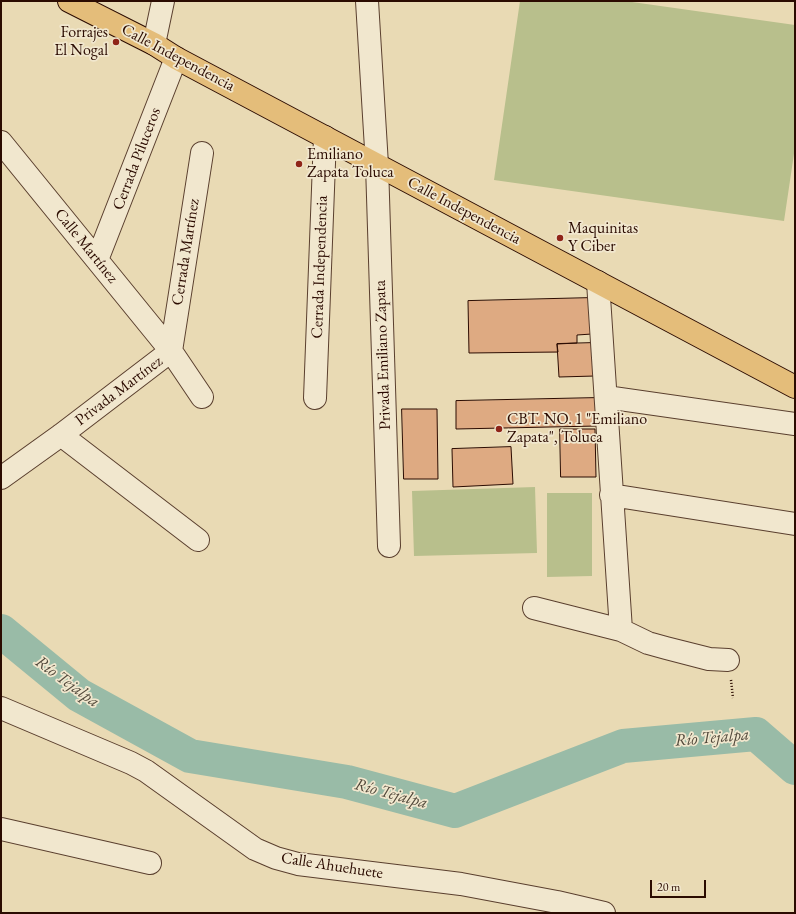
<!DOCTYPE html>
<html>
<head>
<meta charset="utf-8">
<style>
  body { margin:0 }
  #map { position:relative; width:796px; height:914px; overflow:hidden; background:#e9dab4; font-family:"EB Garamond",serif }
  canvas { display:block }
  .frame { position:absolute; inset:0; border:2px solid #2b0b01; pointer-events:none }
  .scale { position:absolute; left:650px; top:880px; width:56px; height:18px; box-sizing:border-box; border:2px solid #2b0b01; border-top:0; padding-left:5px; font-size:12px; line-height:14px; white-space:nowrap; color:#2b0b01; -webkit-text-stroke:3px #f1e7ce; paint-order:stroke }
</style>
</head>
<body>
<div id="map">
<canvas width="796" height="914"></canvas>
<div class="frame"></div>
<div class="scale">20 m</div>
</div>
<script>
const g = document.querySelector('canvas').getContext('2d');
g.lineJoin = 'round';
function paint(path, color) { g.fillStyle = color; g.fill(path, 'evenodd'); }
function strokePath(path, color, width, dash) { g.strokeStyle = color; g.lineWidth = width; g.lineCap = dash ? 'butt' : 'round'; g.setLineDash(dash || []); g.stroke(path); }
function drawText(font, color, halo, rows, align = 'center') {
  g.font = font + ' "EB Garamond",serif'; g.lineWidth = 3.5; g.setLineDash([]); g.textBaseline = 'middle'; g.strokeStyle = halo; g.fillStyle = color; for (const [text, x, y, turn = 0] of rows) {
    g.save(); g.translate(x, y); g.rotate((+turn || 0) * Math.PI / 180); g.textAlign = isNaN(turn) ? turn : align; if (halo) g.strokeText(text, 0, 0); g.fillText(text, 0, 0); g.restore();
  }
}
paint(new Path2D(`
  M520 1H625L795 25V147L784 221 494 180Z
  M535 487 537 553 414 556 412 491Z
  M547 493H592V576L547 577Z`), '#b8bf8c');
strokePath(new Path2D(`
  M1 631 79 695 190 756 347 782 455 811 623 746 756 734 795 768`), '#99bba7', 34);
const building = new Path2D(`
  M591 298 592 334 577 335V343L557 344 558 352 469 353 468 301Z
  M593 343 595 376 559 377 557 344Z
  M596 398 597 426 456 429V401Z
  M402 409H437L438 479H404Z
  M560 429H595L596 477H561Z
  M511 447 513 484 453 487 452 449Z`);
paint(building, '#deaa82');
strokePath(building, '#2b0b01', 1);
const minor = new Path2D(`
  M367 1 377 165 389 546
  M154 44 163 1
  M1 142 171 351 202 397
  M97 260 176 58
  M598 282 621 630
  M171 351 202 153
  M606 397 795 424
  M315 398 325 137
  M61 435 198 540
  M1 478 61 435 171 351
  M611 495 795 524
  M534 608 621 630 648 643 666 648 709 659 728 660
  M1 708 131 763 146 771 255 849 276 858 298 864 461 884 557 902 604 913
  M1 829 150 863`);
const major = new Path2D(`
  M69 1 154 44 176 58 795 387`);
strokePath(minor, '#5a3f2e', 24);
strokePath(major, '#2b0b01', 24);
strokePath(new Path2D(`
  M731 680 733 698`), '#2b0b01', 2.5, [1, 2]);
strokePath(minor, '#f1e7ce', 22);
strokePath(major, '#e4bd7a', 22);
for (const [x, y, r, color] of [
  [116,42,4,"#8f2418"],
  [299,164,4,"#8f2418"],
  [560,238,4,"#8f2418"],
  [499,429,4,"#8f2418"]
]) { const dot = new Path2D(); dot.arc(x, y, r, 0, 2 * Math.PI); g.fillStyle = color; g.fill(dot); strokePath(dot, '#f1e7ce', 1.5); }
drawText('16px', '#2b0b01', '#f1e7ce', [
  ["Forrajes",108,33,"right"],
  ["El Nogal",108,51,"right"],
  ["Emiliano",307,155],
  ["Zapata Toluca",307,173],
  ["Maquinitas",568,229],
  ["Y Ciber",568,247],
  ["CBT. NO. 1 \"Emiliano",507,420],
  ["Zapata\", Toluca",507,438]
], 'left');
drawText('16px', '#2b0b01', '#f1e7ce', [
  ["Calle Independencia",178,58,28],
  ["Cerrada Piluceros",137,159,-69],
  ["Calle Independencia",464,211,28],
  ["Calle Martínez",86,246,51],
  ["Cerrada Martínez",186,252,-81],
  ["Cerrada Independencia",320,267,-88],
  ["Privada Emiliano Zapata",383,355,-92],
  ["Privada Martínez",119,391,-37],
  ["Calle Ahuehuete",332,866,9]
]);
drawText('italic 17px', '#52493b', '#f1e7ce', [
  ["Río Tejalpa",67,682,36],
  ["Río Tejalpa",712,738,-5],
  ["Río Tejalpa",391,794,15]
]);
</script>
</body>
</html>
